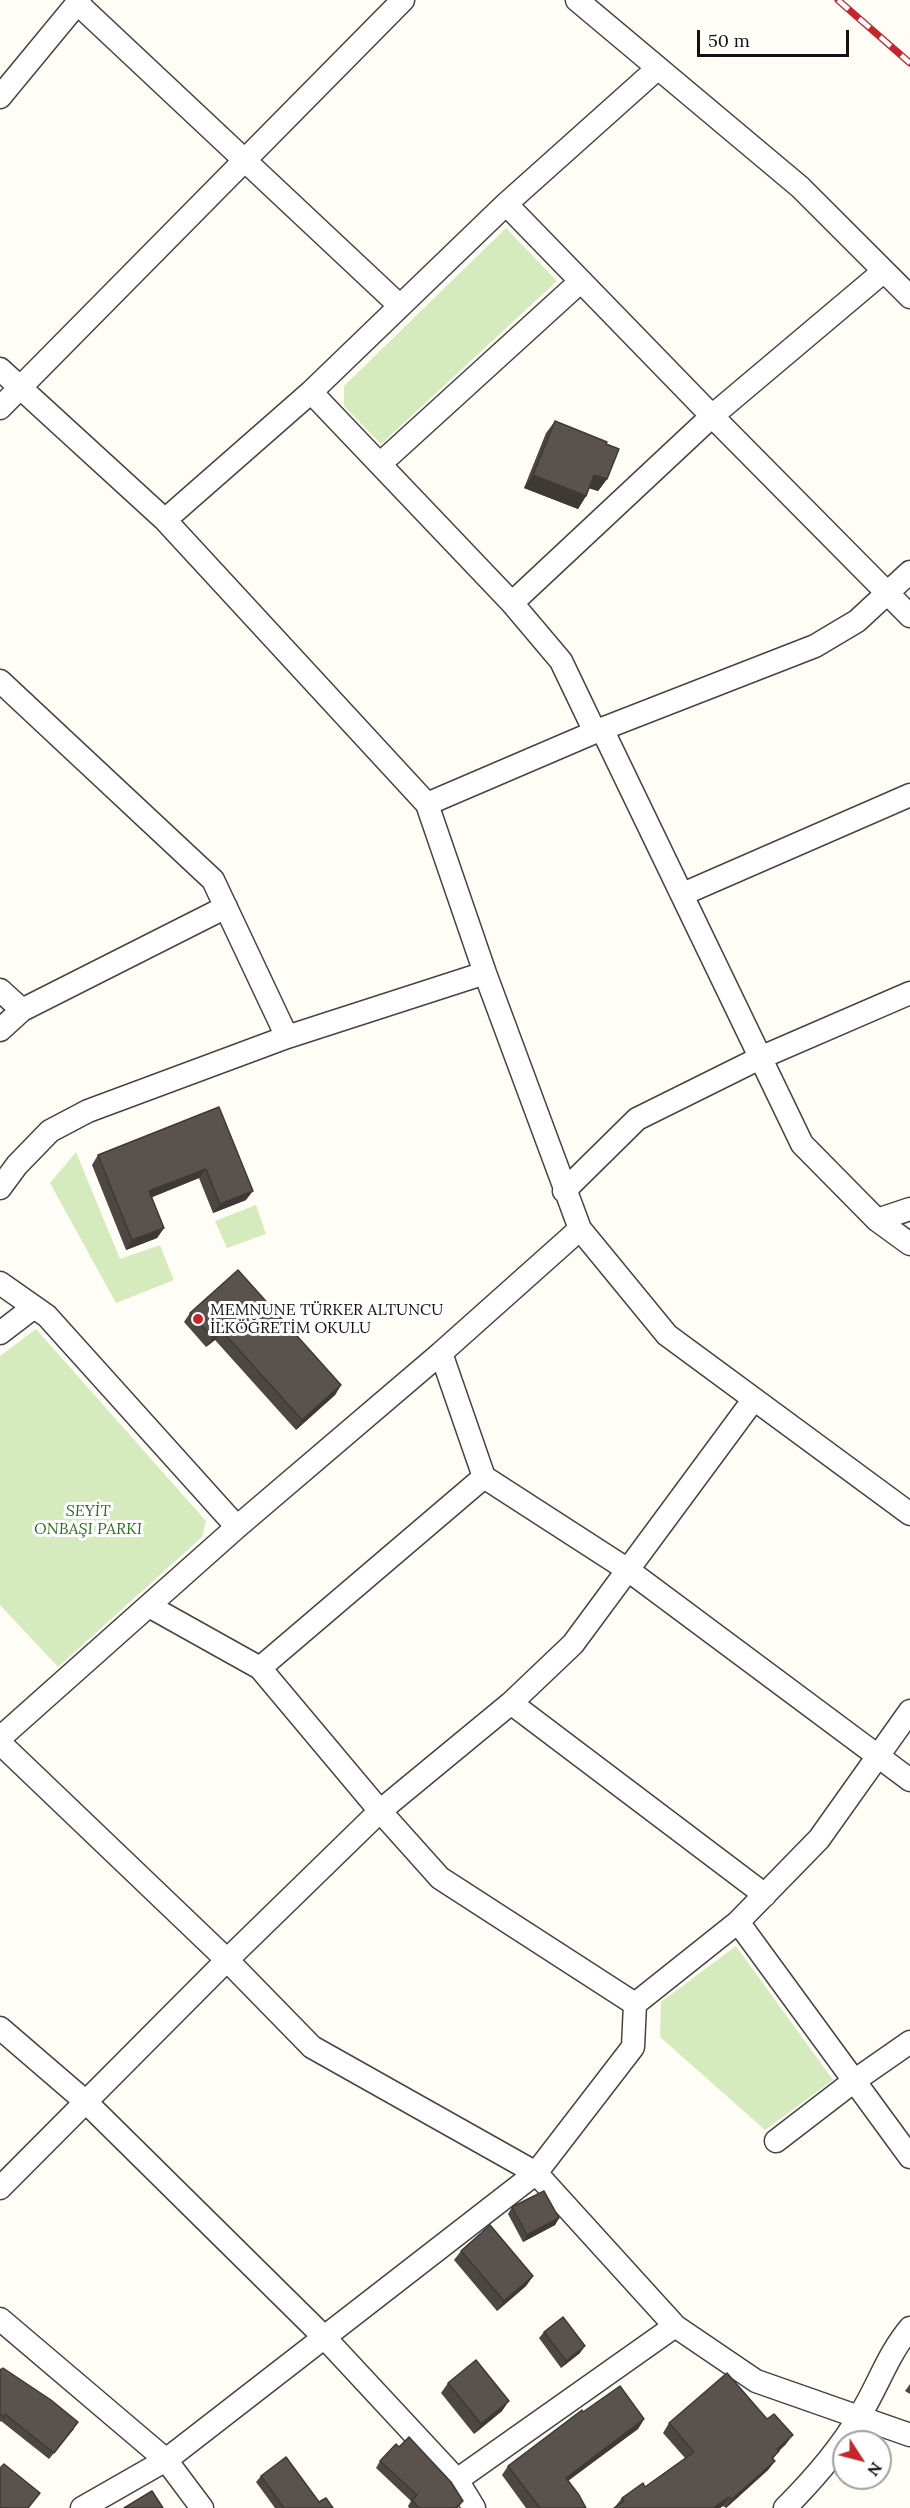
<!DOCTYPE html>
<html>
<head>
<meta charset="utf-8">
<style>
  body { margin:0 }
  #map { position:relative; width:910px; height:2508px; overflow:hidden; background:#fffdf5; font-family:Lora,serif }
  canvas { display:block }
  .north { position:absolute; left:832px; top:2430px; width:60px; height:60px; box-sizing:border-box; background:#fff; border:2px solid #a0a0a0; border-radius:50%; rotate:126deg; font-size:16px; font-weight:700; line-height:24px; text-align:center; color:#111 }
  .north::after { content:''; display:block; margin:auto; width:21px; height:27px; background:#c4262e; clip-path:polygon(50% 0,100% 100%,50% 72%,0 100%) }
  .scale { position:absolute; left:697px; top:30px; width:152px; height:27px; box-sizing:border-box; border:3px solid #111; border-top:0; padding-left:8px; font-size:18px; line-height:21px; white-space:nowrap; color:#111; -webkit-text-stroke:4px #fff; paint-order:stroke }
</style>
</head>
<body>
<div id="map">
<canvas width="910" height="2508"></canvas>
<div class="north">N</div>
<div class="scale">50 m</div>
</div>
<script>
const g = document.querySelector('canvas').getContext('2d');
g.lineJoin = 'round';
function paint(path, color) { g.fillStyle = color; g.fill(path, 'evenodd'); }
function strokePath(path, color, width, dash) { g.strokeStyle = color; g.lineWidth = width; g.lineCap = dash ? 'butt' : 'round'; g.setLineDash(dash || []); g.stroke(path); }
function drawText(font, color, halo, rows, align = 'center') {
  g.font = font + ' Lora,serif'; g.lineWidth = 6; g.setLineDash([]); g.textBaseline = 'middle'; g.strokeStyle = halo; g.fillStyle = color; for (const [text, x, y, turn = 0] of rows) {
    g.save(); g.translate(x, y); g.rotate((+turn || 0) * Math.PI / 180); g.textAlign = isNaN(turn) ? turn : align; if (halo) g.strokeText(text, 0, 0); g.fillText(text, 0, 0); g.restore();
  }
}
paint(new Path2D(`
  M506 228 557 281 381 444 344 406V386Z
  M76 1152 120 1259 160 1245 174 1280 116 1303 50 1183Z
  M256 1205 266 1234 227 1248 215 1221Z
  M36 1329 206 1521 202 1537 58 1667 0 1605V1356Z
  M736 1946 833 2080 765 2130 660 2037 661 2002Z`), '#d5ebbd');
const minor = new Path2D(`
  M577 0 800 187 910 297
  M77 3 400 306
  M0 97 80 0
  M506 204 712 416 910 616
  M0 369 165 520 427 804 485 973 580 1229 667 1335 910 1514
  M311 392 512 603 561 661 595 732
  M0 408 403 0
  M380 464 581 281
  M165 520 311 392 506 204 658 68
  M512 603 712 416 884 271
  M0 681 213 880 287 1037 485 973
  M602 729 802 1144 877 1220 910 1209
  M427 804 602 729 815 646 857 621 910 572
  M683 894 910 795
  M0 990 22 1010
  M0 1030 22 1010 226 907
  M0 1188 17 1165 50 1131 88 1111 287 1037
  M564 1191 637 1119 762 1057 910 993
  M877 1220 910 1244
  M0 1283 47 1316 237 1527
  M0 1333 34 1307
  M441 1353 484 1477 628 1570 910 1780
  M149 1606 260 1668 484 1477
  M260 1668 380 1811 511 1703 765 1895
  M511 1703 573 1644 754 1399
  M0 1738 237 1527 441 1353 580 1229
  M0 1743 227 1960 312 2047 536 2173 675 2326 756 2381 910 2435
  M738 1922 819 1839 910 1711
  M0 2028 86 2102 325 2338 457 2480 474 2508
  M776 2141 854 2081 910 2042
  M0 2188 227 1960 380 1811 440 1878 635 2004
  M0 2319 166 2460 202 2508
  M457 2480 675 2326
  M82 2508 166 2460 536 2173 633 2047 635 2004 738 1922 910 2157
  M785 2508C813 2480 840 2449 860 2415 878 2386 888 2354 910 2328`);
strokePath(minor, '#444', 25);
strokePath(minor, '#fff', 22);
const rail = new Path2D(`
  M838 0 910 63`);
strokePath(rail, '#c4262e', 7);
strokePath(rail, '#fff', 4.5, [14]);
paint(new Path2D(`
  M555 421 606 444 607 479 598 491 589 488 586 496 578 509 524 488 546 433Z
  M219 1107 246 1200 213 1213 199 1178 152 1197 164 1228 157 1238 126 1250 92 1165 98 1155Z
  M190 1313 341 1385 335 1395 296 1430 215 1340 206 1347 184 1322Z
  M512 2207 559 2218 555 2225 523 2242 508 2214Z
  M461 2251 533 2276 526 2286 497 2311 454 2260Z
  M544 2332 580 2353 561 2368 539 2338Z
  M0 2369 74 2429 49 2459 1 2421 0 2422Z
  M448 2383 502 2411 474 2434 441 2393Z
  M910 2384V2394L905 2391Z
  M583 2412 644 2419 638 2429 568 2480 586 2508H526L502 2475 508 2466Z
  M669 2423 786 2444 779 2451 773 2459 775 2461 768 2470 726 2508 723 2506 720 2508H614L622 2498 645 2487 685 2458 663 2433Z
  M380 2461 463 2501 458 2508H409L408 2506 411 2501 376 2468Z
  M261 2476 319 2502 333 2508H275L256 2482Z`), '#4d4742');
paint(new Path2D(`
  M533 475 586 496 578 509 524 488Z
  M594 475 607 479 598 491 585 487Z
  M206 1169 199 1178 143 1201 149 1191Z
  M253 1191 246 1200 213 1213 220 1204Z
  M164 1228 157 1238 126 1250 132 1240Z
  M221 1330 215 1340 206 1347 213 1338Z
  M341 1385 335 1395 296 1430 302 1420Z
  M559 2218 555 2225 523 2242 527 2235Z
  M533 2276 526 2286 497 2311 504 2301Z
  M585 2346 580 2353 561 2368 566 2361Z
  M509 2401 502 2411 474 2434 481 2424Z
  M644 2419 638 2429 560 2487 566 2478Z
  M793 2435 786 2444 771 2458 777 2449Z
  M775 2461 768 2470 726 2508 732 2499Z
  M729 2497 723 2506 720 2508H713Z`), '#3f3936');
const building = new Path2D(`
  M555 421 607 442 606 444 619 449 607 479 594 475 586 496 533 475Z
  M219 1107 253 1191 220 1204 206 1169 149 1191 164 1228 132 1240 98 1155Z
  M238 1270 341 1385 302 1420 221 1330 213 1338 190 1313Z
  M544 2191 559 2218 527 2235 512 2207Z
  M490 2225 533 2276 504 2301 461 2251Z
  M563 2317 585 2346 566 2361 544 2332Z
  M476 2360 509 2401 481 2424 448 2383Z
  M3 2368 51 2400 78 2422 54 2453 5 2414 4 2417 0 2414V2369L1 2370Z
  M727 2373 767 2419 774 2414 793 2435 777 2449 779 2451 772 2458 775 2461 732 2499 729 2497 713 2508H614L624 2501 622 2498 643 2483 645 2487 694 2452 669 2423Z
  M620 2386 644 2419 566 2478 579 2495 586 2508H540L508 2466 582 2410 583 2412Z
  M409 2437 451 2482 463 2501 455 2508H419L412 2500 417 2495 380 2461 396 2444 399 2447Z
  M286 2457 319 2502 326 2498 333 2508H284L261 2476Z
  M4 2464 40 2493 28 2508H0V2468Z
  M152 2491 163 2508H124Z`);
paint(building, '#5a524d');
strokePath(building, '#3f3936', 1.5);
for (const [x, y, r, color] of [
  [198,1319,6,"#c4262e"]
]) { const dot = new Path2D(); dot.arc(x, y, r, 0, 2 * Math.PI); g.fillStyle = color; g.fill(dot); strokePath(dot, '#fff', 2); }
drawText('16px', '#111', '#fff', [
  ["MEMNUNE TÜRKER ALTUNCU",210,1310],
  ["İLKÖĞRETİM OKULU",210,1328]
], 'left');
drawText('italic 16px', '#2f6b1f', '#fff', [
  ["SEYİT",88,1511],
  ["ONBAŞI PARKI",88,1529]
]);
</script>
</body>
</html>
